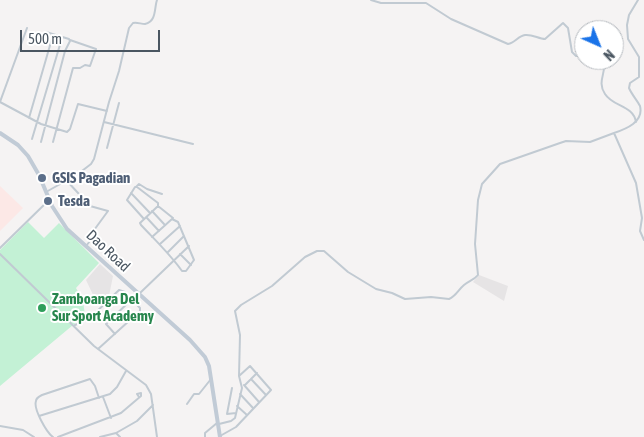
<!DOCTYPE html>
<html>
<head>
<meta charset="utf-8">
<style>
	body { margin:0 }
	#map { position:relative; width:644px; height:437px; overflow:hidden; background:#f5f3f3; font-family:"Asap Condensed",sans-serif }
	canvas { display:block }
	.north { position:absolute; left:574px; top:20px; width:50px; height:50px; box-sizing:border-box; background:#fff; border:1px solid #b7bbc0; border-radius:50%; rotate:136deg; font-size:14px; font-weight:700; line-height:20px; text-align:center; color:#4a5661 }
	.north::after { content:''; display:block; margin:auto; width:18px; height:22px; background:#1a73e8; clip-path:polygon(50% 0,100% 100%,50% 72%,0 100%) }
	.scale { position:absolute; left:20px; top:30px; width:140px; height:22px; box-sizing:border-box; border:2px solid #4a5661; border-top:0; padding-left:6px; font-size:15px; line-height:18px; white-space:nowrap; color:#4a5661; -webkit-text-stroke:4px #fff; paint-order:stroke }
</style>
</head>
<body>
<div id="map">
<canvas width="644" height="437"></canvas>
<div class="north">N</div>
<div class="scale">500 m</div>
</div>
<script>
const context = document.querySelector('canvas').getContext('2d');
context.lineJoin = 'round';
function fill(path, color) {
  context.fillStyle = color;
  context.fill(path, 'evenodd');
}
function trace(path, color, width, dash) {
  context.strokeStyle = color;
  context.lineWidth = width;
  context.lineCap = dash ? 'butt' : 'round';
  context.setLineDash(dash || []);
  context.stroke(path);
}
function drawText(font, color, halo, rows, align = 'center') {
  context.font = font + ' "Asap Condensed",sans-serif';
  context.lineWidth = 4;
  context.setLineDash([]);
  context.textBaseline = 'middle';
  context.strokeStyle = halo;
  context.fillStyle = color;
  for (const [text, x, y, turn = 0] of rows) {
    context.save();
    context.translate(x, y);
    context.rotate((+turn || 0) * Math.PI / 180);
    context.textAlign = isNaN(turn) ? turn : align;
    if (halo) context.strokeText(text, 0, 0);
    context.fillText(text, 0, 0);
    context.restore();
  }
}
fill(new Path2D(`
	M100,264L113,276L108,301L95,299L86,280Z
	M479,275L508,286L504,301L473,282Z`), '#e6e4e5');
fill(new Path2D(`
	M0,186L23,208L0,231Z`), '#fce8e6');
fill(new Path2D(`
	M28,222L44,238L59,223L99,263L76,288L83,301L85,315L0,386V250Z`), '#c3f1d5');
trace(new Path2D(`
	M371,0L381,3H426L451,19L508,44C515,43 518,36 525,35C532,34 539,39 545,39L563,23L568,28L572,52L576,56H584
	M638,0L629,15L627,25L628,39L639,57V77L630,83L629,88C632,95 637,100 640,106C644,122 626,129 614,133L636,183L642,218L640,231L644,240
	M603,60C608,71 596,81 605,94C613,107 633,105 636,122
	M0,102L41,124L67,132L70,129L78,104L107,111
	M0,102C9,77 18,52 27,28
	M29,118L53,35
	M104,122L193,144
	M32,139L62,38
	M41,142L65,51L70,41L69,39L46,32
	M53,142L73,68H80L85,65L90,66L96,49L70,40
	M107,148L119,103
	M67,181L90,206L108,211L89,237L90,241L86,246
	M136,187L139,184L147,189L162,194
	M46,192L78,174L91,164L94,159L109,102L119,71L129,28L133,23C137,22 141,24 145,24C157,21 154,8 157,0
	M131,193L150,213
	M152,211L164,224
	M147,218L159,231
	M144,219L127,200L135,187H137L158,203V206
	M152,237L172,219L178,222L194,260L186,271H182C170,254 155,240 141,225L140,223L158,206L173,218
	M160,244L180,226
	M0,248L49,200
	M168,252L184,236
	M0,254L94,346L146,385L151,394L157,437
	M180,254L191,265
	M140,293L189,246
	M75,325L89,319L119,290L125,292L140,308V311L98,349
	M115,334L106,324L131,300
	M251,379L266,395
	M244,385L259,402
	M245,385L257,373
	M232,388L227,414L236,413
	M240,394L253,408
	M103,397L111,418
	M187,404L194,394H199L211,379
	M237,406L247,415
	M39,416L110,394L117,387L126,371
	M219,424L231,421L235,418L242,388L239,376L240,335L235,311L241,305L272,286L305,257L317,251H324L348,272L376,289L392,293L405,299L431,297L449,299C456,296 458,290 464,285C469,281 474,280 478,275L475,244L478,200L482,184L500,164L560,143L566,141L590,142L614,133
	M0,426L23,430L34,437
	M116,433L137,421L153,405
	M220,436L236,427L271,390L250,366L239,376
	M53,437C47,433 33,409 36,401C36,398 40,396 42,395L90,379L95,386L99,398
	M58,437L121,413L141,396V393L137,394L139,397
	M100,437L116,433L120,437
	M205,437V433L217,423`), '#c1cad2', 2);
trace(new Path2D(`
	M0,133L18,145L28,156L39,175L52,206L67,229L190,340L205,357L209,366L220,437`), '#c1cbd6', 4);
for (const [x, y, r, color] of [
	[42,178,5,"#5c6f8a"],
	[48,201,5,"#5c6f8a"],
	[42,308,5,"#2e9e5b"]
]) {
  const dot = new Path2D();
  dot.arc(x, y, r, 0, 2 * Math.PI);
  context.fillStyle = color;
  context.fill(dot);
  trace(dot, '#fff', 2);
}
drawText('bold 15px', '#4e5e75', '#fff', [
	["GSIS Pagadian",52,178],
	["Tesda",58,201]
], 'left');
drawText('15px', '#4a5661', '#fff', [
	["Dao Road",108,251,43]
]);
drawText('bold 15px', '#27864d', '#fff', [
	["Zamboanga Del",52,299],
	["Sur Sport Academy",52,316]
], 'left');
</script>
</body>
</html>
